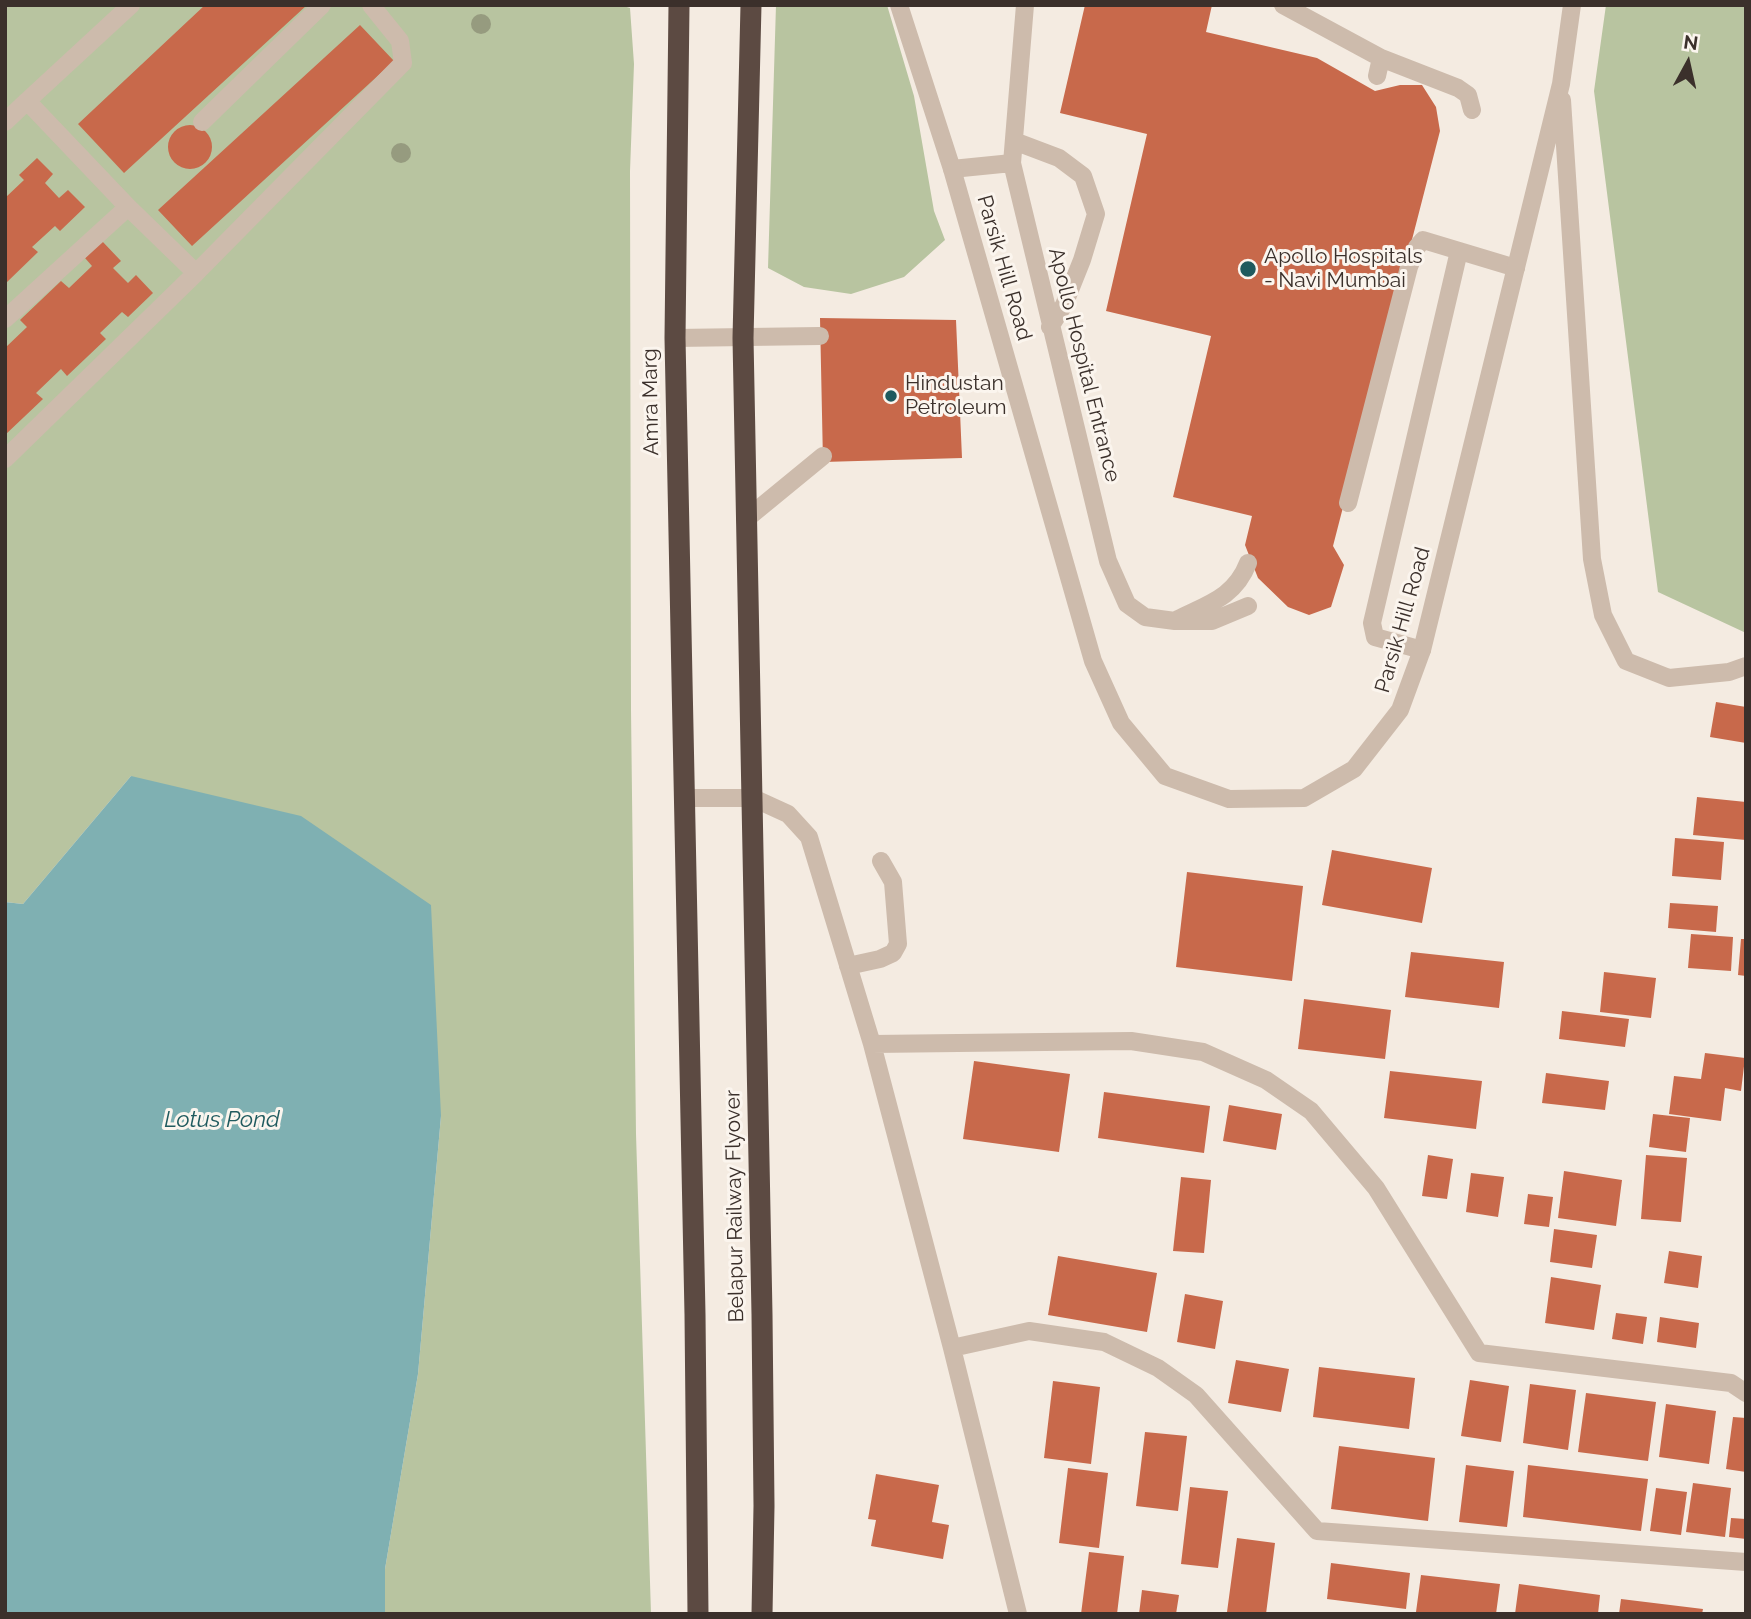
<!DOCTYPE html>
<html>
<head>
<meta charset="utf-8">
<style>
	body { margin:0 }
	#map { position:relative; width:1751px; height:1619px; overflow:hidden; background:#f4ebe1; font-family:Raleway,sans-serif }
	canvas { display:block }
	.frame { position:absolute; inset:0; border:7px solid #3b302b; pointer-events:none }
	.north { position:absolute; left:1653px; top:28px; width:70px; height:70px; -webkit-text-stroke:5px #fbf5ee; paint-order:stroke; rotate:8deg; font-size:19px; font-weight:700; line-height:28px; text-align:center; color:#3b302b }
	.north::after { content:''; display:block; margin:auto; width:24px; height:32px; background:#3b302b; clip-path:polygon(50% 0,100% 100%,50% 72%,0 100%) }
</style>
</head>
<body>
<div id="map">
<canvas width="1751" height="1619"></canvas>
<div class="frame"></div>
<div class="north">N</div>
</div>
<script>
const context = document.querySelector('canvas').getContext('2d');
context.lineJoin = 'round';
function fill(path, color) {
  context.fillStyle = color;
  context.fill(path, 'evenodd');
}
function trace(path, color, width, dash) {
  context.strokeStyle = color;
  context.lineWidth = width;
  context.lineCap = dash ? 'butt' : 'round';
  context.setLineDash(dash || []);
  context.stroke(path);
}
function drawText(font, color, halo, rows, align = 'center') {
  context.font = font + ' Raleway,sans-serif';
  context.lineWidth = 6;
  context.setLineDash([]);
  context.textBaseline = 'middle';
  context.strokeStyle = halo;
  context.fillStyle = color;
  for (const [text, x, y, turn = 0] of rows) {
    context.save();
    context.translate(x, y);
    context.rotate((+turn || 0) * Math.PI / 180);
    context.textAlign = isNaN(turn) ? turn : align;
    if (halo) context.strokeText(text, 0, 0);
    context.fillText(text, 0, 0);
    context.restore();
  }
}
fill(new Path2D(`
	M5,5H620L630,8L634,64L630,171L631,710L636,1134L651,1614H385V1569L418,1374L441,1116L131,776L23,904L5,902Z
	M776,5H887L914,96L934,211L945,240L904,277L851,294L804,287L768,268Z
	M1606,5H1746V633L1658,592L1594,91Z`), '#b8c4a0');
fill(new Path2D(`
	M131,776L301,816L431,905L441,1116L418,1374L385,1569V1614H5V902L23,904Z`), '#7fb0b2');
fill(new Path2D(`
	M205,5H307L124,173L78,124Z
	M1085,5H1212L1206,32L1317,58L1375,91L1400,85H1422L1436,107L1440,131L1333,546L1344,565L1331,607L1309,615L1288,607L1258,578L1245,545L1252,516L1173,497L1211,336L1106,311L1147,134L1060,113Z
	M360,25L394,61L192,246L158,210Z
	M168 147a22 22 0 1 1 44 0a22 22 0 1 1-44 0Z
	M37,158L53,174L45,183L59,198L68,190L85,207L60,231L55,226L32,247L38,252L5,284V198L24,180L19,175Z
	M102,241L121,261L113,268L128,283L136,275L153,293L128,317L122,312L100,333L106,339L67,376L61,369L36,393L43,399L5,435V348L27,327L20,320L61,281L69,288L92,266L85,258Z
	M820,318L956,320L962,458L823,462Z
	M1716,702L1746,707V743L1710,737Z
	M1697,797L1746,802V840L1693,835Z
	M1675,838L1724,842L1721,880L1672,876Z
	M1332,850L1432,868L1422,923L1322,905Z
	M1187,872L1303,886L1292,981L1176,967Z
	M1670,903L1718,906L1716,932L1668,928Z
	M1691,934L1733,937L1731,971L1688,968Z
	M1741,939H1746V976L1738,975Z
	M1411,952L1504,962L1499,1008L1405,997Z
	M1604,972L1656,978L1651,1018L1600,1012Z
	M1304,999L1391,1010L1385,1059L1298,1049Z
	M1562,1011L1629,1019L1625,1047L1559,1039Z
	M1705,1053L1745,1058L1741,1091L1725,1088L1721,1121L1669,1114L1674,1076L1701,1079Z
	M974,1061L1070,1074L1059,1152L963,1139Z
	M1390,1071L1482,1081L1476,1129L1384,1118Z
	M1546,1073L1609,1081L1605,1110L1542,1103Z
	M1104,1092L1210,1106L1204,1153L1098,1138Z
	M1229,1105L1282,1114L1276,1150L1223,1141Z
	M1653,1114L1690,1118L1686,1152L1649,1147Z
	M1428,1155L1453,1159L1447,1199L1422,1196Z
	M1646,1155L1687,1158L1681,1222L1641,1219Z
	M1564,1171L1622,1180L1616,1226L1558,1218Z
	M1471,1173L1504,1177L1498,1217L1466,1212Z
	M1181,1177L1211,1180L1204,1253L1173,1251Z
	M1528,1194L1553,1197L1549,1227L1524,1224Z
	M1554,1229L1597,1235L1592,1268L1550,1262Z
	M1669,1251L1702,1256L1698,1288L1664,1283Z
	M1058,1256L1157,1273L1147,1332L1048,1315Z
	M1551,1277L1601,1285L1594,1330L1545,1323Z
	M1185,1294L1223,1301L1215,1349L1177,1342Z
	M1616,1313L1647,1317L1643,1344L1612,1339Z
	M1660,1317L1699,1323L1696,1348L1657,1342Z
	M1236,1360L1289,1369L1281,1412L1228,1403Z
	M1319,1367L1415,1378L1409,1429L1313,1417Z
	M1470,1380L1509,1386L1501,1442L1461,1436Z
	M1053,1381L1100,1387L1091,1464L1044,1458Z
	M1530,1384L1576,1390L1568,1450L1523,1443Z
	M1586,1393L1656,1402L1648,1461L1578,1452Z
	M1666,1404L1716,1411L1709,1464L1659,1457Z
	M1733,1417L1746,1418V1472L1726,1469Z
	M1145,1432L1187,1436L1178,1511L1136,1506Z
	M1339,1446L1435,1458L1428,1521L1331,1509Z
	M1466,1465L1514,1471L1507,1527L1459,1522Z
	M1528,1465L1648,1479L1641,1531L1523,1517Z
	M1068,1468L1108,1473L1099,1548L1059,1543Z
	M876,1474L939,1485L932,1522L949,1525L943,1559L871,1546L876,1520L868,1519Z
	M1693,1483L1731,1488L1725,1537L1686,1532Z
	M1190,1487L1228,1491L1218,1568L1181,1564Z
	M1656,1488L1687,1492L1681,1535L1650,1531Z
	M1731,1518L1746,1519V1539L1729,1537Z
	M1237,1538L1275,1543L1266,1614L1227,1612Z
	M1089,1552L1124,1556L1117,1614H1081Z
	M1331,1563L1410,1573L1406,1609L1327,1599Z
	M1421,1575L1500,1584L1496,1614L1416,1612Z
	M1519,1584L1600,1595L1598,1614H1515Z
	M1142,1590L1179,1595L1176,1614H1139Z
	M1621,1599L1703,1609L1702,1614H1619Z`), '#c8694b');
trace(new Path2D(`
	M1025,5L1012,163L1108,561L1127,604L1145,617L1175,621H1212L1248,606
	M1283,5L1381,58L1377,76
	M1381,58L1458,88L1468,95L1472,110
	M1014,141L1059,158L1083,176L1096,214L1082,260L1064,305L1050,327
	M952,169L1012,163
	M675,338L820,336
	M1348,503L1409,267L1417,247L1423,240L1516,268
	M745,520L823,456
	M1178,619C1208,604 1235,597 1248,563
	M1422,650L1375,637L1372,623L1459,251`), '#cdbbac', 18);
trace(new Path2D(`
	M899,5L952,169L1093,661L1121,723L1165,776L1229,799L1304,798L1354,769L1400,710L1422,650L1561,84L1572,5
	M1562,100L1592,559L1603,615L1626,661L1669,678L1729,672L1746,666
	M5,122L27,101
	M202,122L322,5
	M196,273L403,63L400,41L371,5
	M5,319L128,207L27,101L131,5
	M5,459L196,273L128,207
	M684,798H753L788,814L809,837L872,1044L952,1348L1018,1614
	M848,966L880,959L893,953L898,944L893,882L881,861
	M872,1044L1131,1041L1203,1052L1266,1080L1311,1111L1376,1188L1479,1353L1731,1383L1746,1393
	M952,1348L1029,1331L1104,1342L1158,1368L1196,1395L1317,1531L1746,1562`), '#cdbbac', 18);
trace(new Path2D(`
	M679,5L675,338L695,1314L698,1614
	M751,5L743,338L762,1314L764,1506L762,1614`), '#5c4a42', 21);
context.fillStyle = '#969b7f';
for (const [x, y] of [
	[481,24],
	[401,153]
]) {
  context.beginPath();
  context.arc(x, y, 10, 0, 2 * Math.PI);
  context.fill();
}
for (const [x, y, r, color] of [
	[1248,269,9,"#1f5a5e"],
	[891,396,7,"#1f5a5e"]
]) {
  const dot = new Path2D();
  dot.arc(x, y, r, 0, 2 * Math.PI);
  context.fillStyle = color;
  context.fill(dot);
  trace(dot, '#fbf5ee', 2.5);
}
drawText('21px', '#3b302b', '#fbf5ee', [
	["Apollo Hospitals",1264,257],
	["- Navi Mumbai",1264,281],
	["Hindustan",905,384],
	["Petroleum",905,408]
], 'left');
drawText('21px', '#3b302b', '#fbf5ee', [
	["Parsik Hill Road",1004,268,74],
	["Apollo Hospital Entrance",1084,365,76],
	["Amra Marg",651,402,-91],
	["Parsik Hill Road",1403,620,-74],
	["Belapur Railway Flyover",735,1206,-91]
]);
drawText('italic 23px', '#1f5a5e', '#fbf5ee', [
	["Lotus Pond",222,1120]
]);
</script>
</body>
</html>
